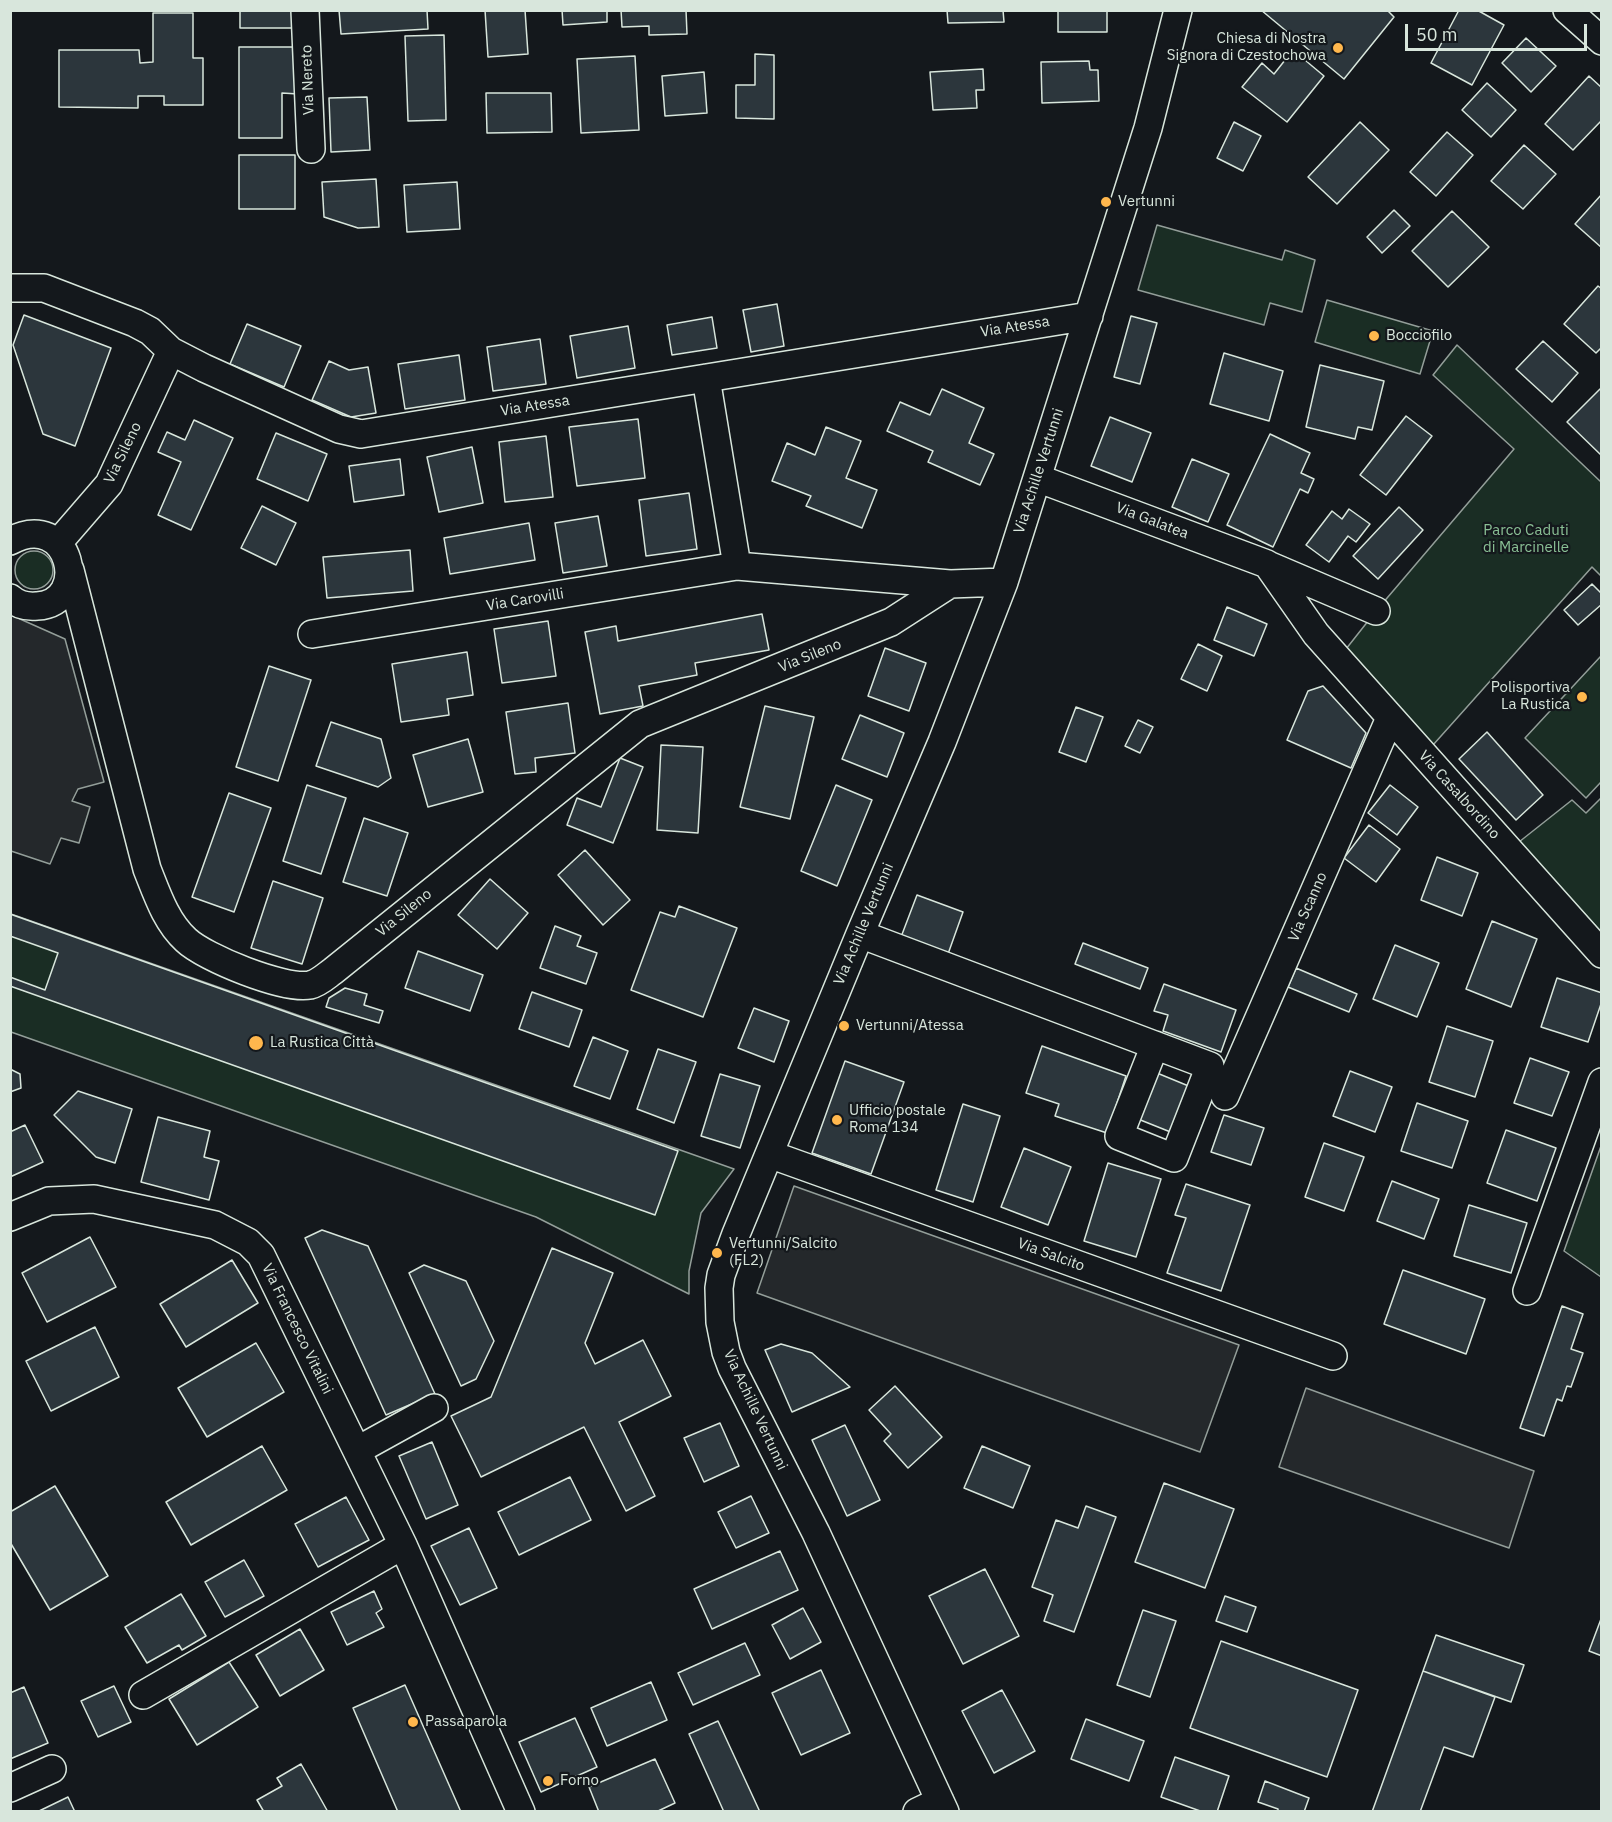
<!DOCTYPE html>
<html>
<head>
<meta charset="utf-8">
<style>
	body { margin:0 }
	#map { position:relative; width:1612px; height:1822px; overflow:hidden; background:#14181c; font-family:"IBM Plex Sans",sans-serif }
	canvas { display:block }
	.frame { position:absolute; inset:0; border:12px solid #d8e6dc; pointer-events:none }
	.scale { position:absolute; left:1405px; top:24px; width:182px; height:27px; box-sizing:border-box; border:3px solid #d8e6dc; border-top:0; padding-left:8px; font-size:18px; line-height:21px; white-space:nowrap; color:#d8e6dc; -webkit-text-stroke:4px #14181c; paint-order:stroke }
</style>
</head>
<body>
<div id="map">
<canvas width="1612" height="1822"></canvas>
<div class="frame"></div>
<div class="scale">50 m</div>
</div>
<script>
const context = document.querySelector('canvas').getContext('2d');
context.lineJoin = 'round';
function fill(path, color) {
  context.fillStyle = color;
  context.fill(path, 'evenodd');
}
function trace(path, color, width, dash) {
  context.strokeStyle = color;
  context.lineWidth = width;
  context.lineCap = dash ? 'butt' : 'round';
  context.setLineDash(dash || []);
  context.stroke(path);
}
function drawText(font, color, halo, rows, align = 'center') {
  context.font = font + ' "IBM Plex Sans",sans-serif';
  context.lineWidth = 4.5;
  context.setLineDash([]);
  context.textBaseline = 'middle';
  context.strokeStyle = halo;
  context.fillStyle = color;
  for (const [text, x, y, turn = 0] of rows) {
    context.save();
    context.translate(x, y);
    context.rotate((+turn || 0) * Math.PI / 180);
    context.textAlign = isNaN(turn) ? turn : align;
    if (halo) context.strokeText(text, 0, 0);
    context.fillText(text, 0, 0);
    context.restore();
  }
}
const green = new Path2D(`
	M1157,225L1282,260L1285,250L1315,260L1302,312L1270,303L1264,325L1138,290Z
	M1327,300L1433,331L1420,374L1315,342Z
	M1457,345L1601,482V576L1592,567L1433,745L1346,649L1376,611L1514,449L1433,375Z
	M15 570a19 19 0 1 1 38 0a19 19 0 1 1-38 0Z
	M1601,656V782L1586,798L1525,738Z
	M1601,798V932L1519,842L1572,800L1586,813Z
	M11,914L734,1169L701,1213L689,1271V1294L536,1217L11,1032Z
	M1601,1146V1277L1564,1251Z`);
fill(green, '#1a2d24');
trace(green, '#939e99', 1.5);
const parking = new Path2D(`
	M11,615L65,639L104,782L78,789L72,801L90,807L79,843L61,838L50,864L11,851Z
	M794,1186L1239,1345L1200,1452L757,1293Z
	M1306,1388L1534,1471L1509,1548L1279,1467Z`);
fill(parking, '#24282b');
trace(parking, '#939e99', 1.5);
const building = new Path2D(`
	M240,10H293V28H240Z
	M339,10H427L428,29L341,34Z
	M485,10H525L528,54L488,57Z
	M562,10H607V22L563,25Z
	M621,10H686L687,34L649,35V26L622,27Z
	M947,10H1003L1004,22L948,23Z
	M1058,10H1107V32H1058Z
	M1261,10H1387L1394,17L1344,79Z
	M1459,10H1477L1504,25L1472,85L1431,63Z
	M153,13H193V58H203V105H164V96H138V108L59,107V50H139L140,63L153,62Z
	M444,35L446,120L408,121L405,36Z
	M1526,38L1556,66L1531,92L1502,63Z
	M239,47H298V94L282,93V138H239Z
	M1293,50L1324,76L1287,122L1242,87L1262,63L1274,74Z
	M755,54L774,55V119L736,118V85H755Z
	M635,56L639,130L581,133L577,59Z
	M1089,61L1090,70H1098L1099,101L1042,103L1041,62Z
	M983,69L984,90H976L977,108L933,110L930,72Z
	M704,72L707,113L665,116L662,76Z
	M1589,76L1602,88V120L1573,150L1545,124Z
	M1487,83L1516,110L1491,137L1462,110Z
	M486,93H551L552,132L487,133Z
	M367,97L370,150L331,152L329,98Z
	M1234,122L1261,136L1243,171L1217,158Z
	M1360,122L1389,150L1337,204L1308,177Z
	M1447,132L1473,155L1436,196L1410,172Z
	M1524,145L1556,174L1523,209L1491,181Z
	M239,155H295V209H239Z
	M376,179L379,227L358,228L324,217L322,182Z
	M457,182L460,229L407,232L404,185Z
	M1602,194V248L1575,224Z
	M1394,210L1410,226L1382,253L1367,237Z
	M1452,211L1489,247L1448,287L1412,251Z
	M1598,286L1602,289V347L1596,353L1564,324Z
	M777,304L784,346L751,352L743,310Z
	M24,315L111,348L75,446L43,434L13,345Z
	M1131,316L1157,323L1140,384L1114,377Z
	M712,317L717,348L672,355L667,325Z
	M247,324L301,346L284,387L230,364Z
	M628,326L635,368L577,378L570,336Z
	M540,339L546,384L493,391L487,347Z
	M1543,341L1578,373L1552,402L1516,369Z
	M1224,353L1283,371L1269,421L1210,404Z
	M459,355L465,400L405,409L398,364Z
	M329,361L349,370L368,367L376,413L351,417L312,400Z
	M1320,365L1384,381L1372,430L1358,427L1355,439L1306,427Z
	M942,389L984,408L969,443L994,454L980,485L928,462L933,451L887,431L900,402L930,415Z
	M1600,389L1602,391V456L1567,422Z
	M1406,416L1432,436L1386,495L1360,475Z
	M1110,417L1151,433L1132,482L1091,466Z
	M638,419L645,478L577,486L569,427Z
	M194,420L233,438L191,530L158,515L181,462L158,452L167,432L185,440Z
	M826,427L861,441L846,478L877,490L862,528L806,506L811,496L772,481L787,443L815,455Z
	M276,433L327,454L308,501L257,479Z
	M1270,434L1310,453L1301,473L1314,479L1308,493L1300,489L1273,547L1227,525Z
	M546,436L553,497L505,502L499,442Z
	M472,447L483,503L439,512L427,457Z
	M400,459L404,495L354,502L349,466Z
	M1192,459L1229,474L1208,522L1172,507Z
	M689,493L697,549L646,556L639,500Z
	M262,506L296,523L276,565L241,548Z
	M1399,507L1423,530L1378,579L1353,556Z
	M1349,509L1370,524L1356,542L1348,536L1329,562L1306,545L1332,511L1342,519Z
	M598,516L607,566L563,573L555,523Z
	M529,523L535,560L450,574L444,538Z
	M410,550L413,591L327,598L323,557Z
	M1592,584L1602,594V604L1578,625L1564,610Z
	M1227,607L1267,624L1254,656L1214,640Z
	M762,614L769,650L695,663L697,675L639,686L643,706L600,714L585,632L616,626L618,641Z
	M548,621L556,676L502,683L494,629Z
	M1198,644L1222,656L1207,691L1181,679Z
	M885,648L926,663L909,711L868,696Z
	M467,652L473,695L447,699L449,715L401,722L392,664Z
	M269,666L311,680L278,781L236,767Z
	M1323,686L1366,733L1351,768L1287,740L1308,691Z
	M568,703L575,753L535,758L536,772L515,774L506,712Z
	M765,706L814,717L790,819L740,807Z
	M1076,707L1103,717L1086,762L1059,752Z
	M860,715L904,733L887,777L842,759Z
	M1138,720L1153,727L1140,753L1125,746Z
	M331,722L381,739L391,778L378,787L316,766Z
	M1487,732L1543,795L1516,820L1459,759Z
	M468,739L483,792L428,807L413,755Z
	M661,745L703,747L698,833L657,830Z
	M620,758L643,767L613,843L567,825L577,798L601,807Z
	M307,785L346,798L321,874L283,861Z
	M836,785L872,800L837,886L801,871Z
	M1390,785L1418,807L1397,835L1368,813Z
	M229,793L271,808L234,912L192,897Z
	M364,818L408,833L387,896L343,882Z
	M1369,825L1400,849L1376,882L1344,858Z
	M585,850L630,900L603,925L558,875Z
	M1437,857L1478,873L1462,916L1421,900Z
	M490,879L528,913L497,949L458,915Z
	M273,881L323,898L302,964L251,948Z
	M917,895L963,912L948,954L901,937Z
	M679,906L737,928L703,1017L631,990L660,912L675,917Z
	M10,914L678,1151L655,1215L10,986Z
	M1492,921L1537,939L1511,1007L1466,989Z
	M555,926L581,936L577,946L597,953L586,984L540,968Z
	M10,936L58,953L45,990L10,977Z
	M1083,943L1148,968L1140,989L1075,964Z
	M1395,945L1439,963L1417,1017L1373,999Z
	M418,951L483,975L470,1011L405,988Z
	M1296,968L1357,994L1349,1012L1288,987Z
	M1557,978L1602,993V1001L1588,1042L1541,1027Z
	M1164,984L1236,1010L1221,1052L1163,1031L1168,1015L1154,1011Z
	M345,988L367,994L364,1005L383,1011L379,1023L326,1007L329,998Z
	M532,992L582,1010L569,1047L519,1029Z
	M754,1008L789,1021L774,1062L738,1048Z
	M1447,1026L1493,1041L1475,1097L1429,1082Z
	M593,1037L628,1051L610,1099L574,1086Z
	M1042,1046L1126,1076L1107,1133L1055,1116L1059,1104L1026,1093Z
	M658,1049L696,1062L674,1123L637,1109Z
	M1530,1058L1569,1072L1552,1116L1514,1103Z
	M845,1061L904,1082L871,1174L812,1153Z
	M10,1069L20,1074L21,1088L10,1092Z
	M1350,1071L1392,1087L1375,1132L1333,1116Z
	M1157,1073L1191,1087L1173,1133L1138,1119Z
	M720,1074L760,1086L740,1148L701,1136Z
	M78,1091L132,1109L115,1163L96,1157L54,1115Z
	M1417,1103L1468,1121L1452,1168L1401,1151Z
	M963,1104L1000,1116L973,1202L936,1190Z
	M1224,1115L1264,1128L1251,1165L1211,1152Z
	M158,1117L210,1131L204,1157L219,1161L209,1200L141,1182Z
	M25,1125L43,1162L10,1177V1132Z
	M1506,1130L1556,1148L1537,1201L1487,1183Z
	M1324,1143L1364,1157L1344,1211L1305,1197Z
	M1024,1148L1071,1167L1048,1225L1001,1207Z
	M1108,1163L1161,1179L1136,1257L1084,1241Z
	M1392,1181L1439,1199L1424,1239L1377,1221Z
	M1186,1184L1250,1205L1221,1291L1167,1273L1186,1218L1175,1215Z
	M1469,1205L1527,1223L1511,1273L1454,1256Z
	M322,1230L368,1246L435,1394L386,1415L305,1238Z
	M90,1237L116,1287L47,1322L22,1273Z
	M552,1248L613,1273L585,1343L595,1364L643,1340L671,1396L619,1422L655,1496L626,1511L584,1427L481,1477L451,1416L491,1397Z
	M232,1260L258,1303L186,1347L160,1304Z
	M424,1265L466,1281L494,1341L476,1379L461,1386L409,1273Z
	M1403,1270L1485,1299L1466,1354L1384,1324Z
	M1562,1306L1583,1314L1571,1349L1583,1353L1571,1387L1567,1386L1562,1401L1557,1399L1544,1436L1520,1428Z
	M95,1327L119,1377L51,1411L26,1361Z
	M256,1343L284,1392L207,1437L178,1388Z
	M781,1344L812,1353L850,1387L792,1412L765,1350Z
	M895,1386L942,1437L908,1468L884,1441L891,1434L869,1410Z
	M720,1423L739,1466L704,1482L684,1438Z
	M845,1425L880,1500L847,1516L812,1440Z
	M432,1442L458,1505L426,1519L399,1456Z
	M262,1446L287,1490L191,1545L166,1502Z
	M982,1446L1030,1466L1013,1508L964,1488Z
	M570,1477L591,1520L519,1555L498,1512Z
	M1164,1483L1234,1509L1205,1588L1135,1562Z
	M55,1486L108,1576L50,1610L10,1542V1512Z
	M751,1496L769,1533L736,1548L718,1512Z
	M346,1497L369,1540L318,1567L295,1524Z
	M1086,1506L1116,1517L1074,1632L1044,1621L1053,1595L1032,1587L1056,1520L1078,1528Z
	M469,1528L497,1588L460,1605L431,1546Z
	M780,1551L798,1590L712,1629L694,1589Z
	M244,1560L264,1596L225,1617L205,1582Z
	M985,1569L1019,1636L963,1664L929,1596Z
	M374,1591L382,1609L376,1613L384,1627L347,1645L331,1612Z
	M181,1594L206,1636L182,1650L179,1645L147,1663L125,1627Z
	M1225,1596L1256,1607L1247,1632L1216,1621Z
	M803,1608L821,1642L790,1659L772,1625Z
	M1143,1610L1176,1621L1150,1697L1117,1685Z
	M1601,1619H1602V1656L1589,1651Z
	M300,1629L324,1670L280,1696L256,1655Z
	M1436,1635L1524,1665L1511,1702L1423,1671Z
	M1221,1641L1358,1690L1327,1777L1190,1728Z
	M745,1643L760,1675L693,1705L678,1673Z
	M229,1662L258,1707L197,1745L169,1699Z
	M821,1670L850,1733L801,1755L772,1693Z
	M1423,1671L1495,1697L1473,1757L1444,1747L1420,1812H1372Z
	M651,1682L667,1720L607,1746L591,1708Z
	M405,1685L461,1812H398L353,1708Z
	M114,1686L131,1722L98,1737L81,1701Z
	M24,1687L48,1743L10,1759V1693Z
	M1002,1690L1035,1751L994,1773L962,1711Z
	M575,1718L597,1767L541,1792L519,1742Z
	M1086,1719L1144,1741L1129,1781L1071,1759Z
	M718,1721L760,1812H724L689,1734Z
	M1175,1757L1229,1776L1217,1812H1203L1161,1797Z
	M655,1759L675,1803L656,1812H599L589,1787Z
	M301,1764L328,1812H264L257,1800L282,1786L277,1778Z
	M1265,1781L1309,1798L1304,1812H1278V1809L1258,1802Z
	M68,1797L75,1812H37Z`);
fill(building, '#2c363c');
trace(building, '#d8e6dc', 1.5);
const minor = new Path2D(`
	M305,10L311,149
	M1567,10L1602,41
	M10,288H44L135,323L150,331L171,351L204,368L339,429L361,434L1089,316
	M706,378L737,566
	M1037,478L1267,564L1316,634L1602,954
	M10,541C71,508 92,603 37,606C27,607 18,605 10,598
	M58,543L109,484L171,351
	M1268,565L1376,611
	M70,570L147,869C157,894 166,922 186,940C205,958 284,990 310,985C319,983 326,976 333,971L640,724L891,622L950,584
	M312,634L737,566L950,584L1004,582
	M860,934L1210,1066L1174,1158L1119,1136L1155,1045
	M1225,1096L1390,718
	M769,1154L1333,1356
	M10,1217L49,1201L94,1199L215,1225L248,1242L261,1255L403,1545L521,1812
	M1527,1291L1602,1082
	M358,1450L434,1408
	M143,1695L403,1545
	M10,1788L52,1769
	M917,1812L940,1801
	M945,1812L816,1533L732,1368L726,1352L720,1322L719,1288L721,1275L736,1234L860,934L942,742L1004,582L1148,128L1178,10`);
trace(minor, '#d8e6dc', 30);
trace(minor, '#14181c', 27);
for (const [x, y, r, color] of [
	[1338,48,6,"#ffb74d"],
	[1106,202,6,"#ffb74d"],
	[1374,336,6,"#ffb74d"],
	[1582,697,6,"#ffb74d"],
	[844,1026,6,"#ffb74d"],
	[256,1043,8,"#ffb74d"],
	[837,1120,6,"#ffb74d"],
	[717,1253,6,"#ffb74d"],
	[413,1722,6,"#ffb74d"],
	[548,1781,6,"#ffb74d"]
]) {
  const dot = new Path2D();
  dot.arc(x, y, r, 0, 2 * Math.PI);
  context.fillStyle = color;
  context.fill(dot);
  trace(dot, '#14181c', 2);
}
drawText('15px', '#d8e6dc', '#14181c', [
	["Chiesa di Nostra",1326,39,"right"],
	["Signora di Czestochowa",1326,56,"right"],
	["Vertunni",1118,202],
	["Bocciofilo",1386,336],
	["Polisportiva",1570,688,"right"],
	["La Rustica",1570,705,"right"],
	["Vertunni/Atessa",856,1026],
	["La Rustica Città",270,1043],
	["Ufficio postale",849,1111],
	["Roma 134",849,1128],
	["Vertunni/Salcito",729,1244],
	["(FL2)",729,1261],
	["Passaparola",425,1722],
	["Forno",560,1781]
], 'left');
drawText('15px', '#d8e6dc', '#14181c', [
	["Via Nereto",308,80,-92],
	["Via Atessa",1015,327,-9],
	["Via Atessa",535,406,-9],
	["Via Sileno",123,453,-64],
	["Via Achille Vertunni",1039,471,-72],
	["Via Galatea",1152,521,21],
	["Via Carovilli",525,600,-9],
	["Via Sileno",810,656,-22],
	["Via Casalbordino",1459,795,48],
	["Via Scanno",1308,907,-66],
	["Via Sileno",404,913,-39],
	["Via Achille Vertunni",864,924,-67],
	["Via Salcito",1051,1255,20],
	["Via Francesco Vitalini",297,1329,64],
	["Via Achille Vertunni",755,1410,65]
]);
drawText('15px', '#8ac095', '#14181c', [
	["Parco Caduti",1526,531],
	["di Marcinelle",1526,548]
]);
</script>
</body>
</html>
